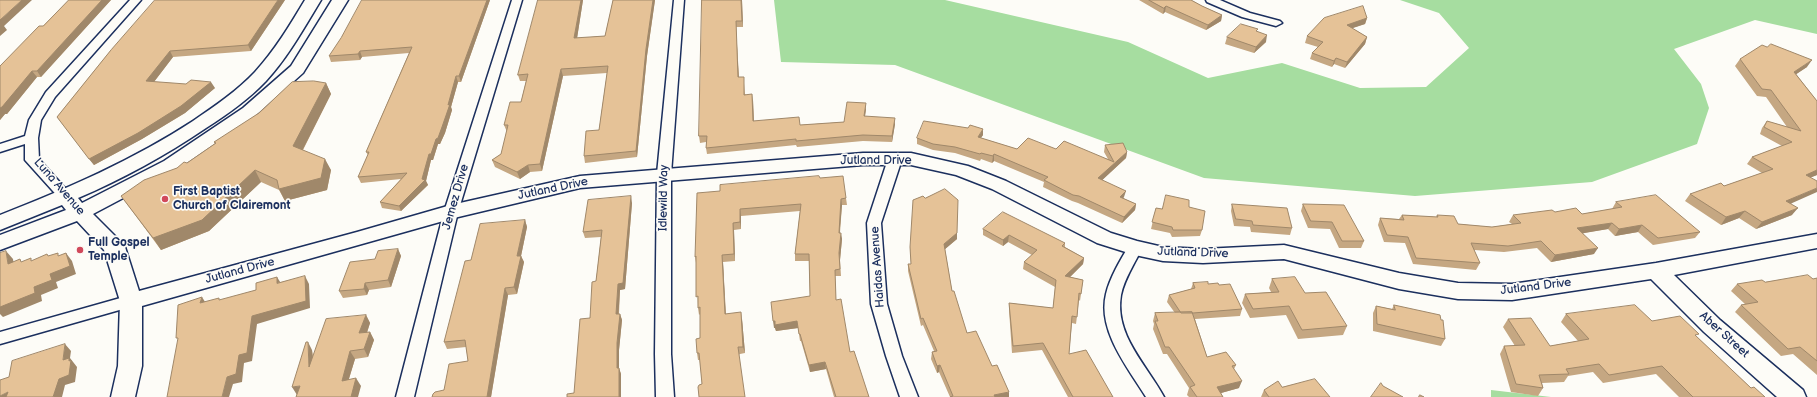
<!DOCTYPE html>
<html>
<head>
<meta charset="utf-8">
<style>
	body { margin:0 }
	canvas { display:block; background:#fdfcf7 }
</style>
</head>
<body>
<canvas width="1817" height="397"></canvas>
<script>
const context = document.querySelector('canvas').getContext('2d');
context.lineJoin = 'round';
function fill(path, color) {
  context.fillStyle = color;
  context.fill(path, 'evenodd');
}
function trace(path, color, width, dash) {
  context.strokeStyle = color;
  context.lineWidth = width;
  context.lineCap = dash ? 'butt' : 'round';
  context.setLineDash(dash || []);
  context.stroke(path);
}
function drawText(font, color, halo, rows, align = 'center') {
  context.font = font + ' "Balsamiq Sans",sans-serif';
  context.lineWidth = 3.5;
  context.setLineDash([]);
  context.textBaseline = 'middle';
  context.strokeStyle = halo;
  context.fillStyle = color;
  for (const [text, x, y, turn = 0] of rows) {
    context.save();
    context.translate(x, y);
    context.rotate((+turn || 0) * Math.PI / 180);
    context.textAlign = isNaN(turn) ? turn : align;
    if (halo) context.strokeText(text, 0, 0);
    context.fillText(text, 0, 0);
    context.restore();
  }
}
fill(new Path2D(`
	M774,0H945L1128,42L1208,78L1282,63L1360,88L1426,87L1469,48L1439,13L1400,0H1817V34L1755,20L1674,49L1701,84L1709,108L1697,144L1592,182L1415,196L1204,178L895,65L781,62Z
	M1491,390L1551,397H1491Z`), '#a6dda0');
const street = new Path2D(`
	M130,0H141L55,97L41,120L38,138L39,159L73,197L71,200L66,202L61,200L25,160V144L0,152V144L25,136L29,120L46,92Z
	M512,0H522L458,212L414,397H396L444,212Z
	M674,0H684L671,174V354L674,397H656L655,354L657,174Z
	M1206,0H1220L1250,13L1280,21L1282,23L1276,26L1242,17L1207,2Z
	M895,155L900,156L902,159L881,223L887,304L902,356L918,397H900L886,356L871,304L867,223L888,159L890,156Z
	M1135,243L1140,244L1142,248C1135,263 1124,279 1121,295C1114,335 1147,365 1164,397H1146C1128,368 1097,330 1106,294C1110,277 1121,259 1130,244Z
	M131,295L137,297L139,301L137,305L0,344V332Z`);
const secondary = new Path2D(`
	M305,0H321C304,28 288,57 266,81C249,99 228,114 206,128C166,155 123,179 78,198L82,203L164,161L243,108L291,66L332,0H348L303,73L255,116L178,169L93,214L121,242L125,247L139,291L357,232L451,205L580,176L863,153H911L968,166L1006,181L1111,233L1137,241L1163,247L1203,249L1284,245L1399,273L1458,283L1512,284L1656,263L1817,234V248L1674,275L1720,320L1803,390L1806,397H1777L1704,332L1651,279L1512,300L1458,299L1399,289L1284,259L1203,263L1163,261L1135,255L1097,243L992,189L956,175L911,165H863L580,188L454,218L142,306V366L135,397H111L118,366L120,301L104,250L77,221L0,250V235L66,210L62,205L0,230V215C67,189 133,160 193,121C215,106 237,91 255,72C275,50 290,25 305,0Z`);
trace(street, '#1b2f5e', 3);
trace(secondary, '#1b2f5e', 3);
fill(street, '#fdfcf7');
fill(secondary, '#fdfcf7');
fill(new Path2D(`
	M69,0H111L41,77H37L7,114H5L0,120V66L43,26Z
	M285,0L251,51L173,57L154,82L215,88L185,113L142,139L94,165L57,117L111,50Z
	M490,0L461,82H458L451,107L452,110L445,133L440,144H438L433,160H431L426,181L428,185L401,211L382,208L380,202L401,179L361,183L358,177L368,155L366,152L409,53L362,57L360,60L331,62L329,56Z
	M538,0H583L577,38L605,36L613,0H655L647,56L637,157L585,163L584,156L599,130L607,73L563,76L542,171L530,172L520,179L495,167L492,160L501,154L507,132L504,125L521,102L526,81H520L518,75Z
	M742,0L743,27H736L739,77L744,83L745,94L753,100L754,121L800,125L844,122L866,109L865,116L895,124L892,142L863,141L797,147L796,145L707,154L706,148V142L700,143L699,136Z
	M1139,0H1191L1202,6L1222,15L1221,21L1206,30L1165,12L1163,14Z
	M1367,18L1365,24L1352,28L1367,37L1365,44L1345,68L1334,64L1332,67L1310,59L1312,53L1318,47L1305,43L1307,36Z
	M1257,32L1266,42L1254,53L1225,44L1227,37Z
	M1767,47L1807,67L1796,74L1817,101V175L1811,177L1791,204L1792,215L1756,229L1739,218L1721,225L1685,201L1690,194L1724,186L1762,173L1747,164L1752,157L1782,146L1760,134L1762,128L1767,121L1787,127L1766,97L1757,96L1735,66L1740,59Z
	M326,83L331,94L303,150L331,170L327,190L285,201L279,190L261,182L209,231L161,250L121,196L187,163L215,144L214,142Z
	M983,135L981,138L1017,149H1056L1108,159L1104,152L1105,145L1127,152L1126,158L1102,180L1124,197L1123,198L1136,204L1135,210L1122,223L1078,203L1072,201L1043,187L1044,182L994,161L992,163L981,159L980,161L955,153L933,150L917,144V138Z
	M820,178L846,198L847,205H842L840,233L842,239L840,260L841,276H835L836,300L850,352L869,397H834L826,369L810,372L801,341H800L798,328L776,331L775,328H774L810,296L809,261H795V254L800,211L741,216V229L734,230L735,261L723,262L726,314L742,319L745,353L740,354L702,384L700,360H698L697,353L700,338V314L699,315L698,308L696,263L695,257L720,191Z
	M1616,202L1700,232L1695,238L1653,245L1638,232L1615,236L1608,229L1583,233L1594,254L1551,262L1537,248L1504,252L1474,250L1480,263L1476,270L1413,264L1405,243L1384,242L1378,225L1380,218L1399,219L1402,215L1436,217L1437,215L1458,224L1492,227L1512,224L1509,222L1513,215L1555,212L1582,214L1612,209Z
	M632,203L625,289L620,290L619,314H620L622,320L619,350V368L621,374V397H567L574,393L590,318L596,281L601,237L585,238L583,232Z
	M1232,204L1292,228L1290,235L1251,232L1250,227L1234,226L1231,211Z
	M1303,204L1364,241L1361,248H1339L1330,229L1308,228L1301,211Z
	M1189,207L1202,230L1200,236L1172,237L1170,233L1151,229L1156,208L1162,209Z
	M525,220L527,227L521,256L524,262L517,294L508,295L491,397H432L444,390L468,361L466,347L447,349L444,342L471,260Z
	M983,229L1065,243V247L1084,258L1083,264L1070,277L1083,280L1080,301L1079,300L1076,324L1072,323L1069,354L1113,397H1068L1042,350L1012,353L1009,310V303L1053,308L1055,287L1023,269L1024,262L1032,255L1008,242L1003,246L983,235Z
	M957,233V239L945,249L952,291L967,333L992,366L1009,397H950L939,372L937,373L931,359L932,352L934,351L923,325L921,326L908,271V264H911L910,247Z
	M398,249L401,256L391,287L369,290L367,295L343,298L339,291L375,259Z
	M1817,278V375L1793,354L1781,356L1735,312L1741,305L1745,304L1731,291L1737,284L1813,279Z
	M1272,279L1305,293L1347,326L1343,335L1298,339L1286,315L1250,318L1242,303L1245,294L1271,292L1269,288Z
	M1193,283L1219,285L1242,309L1240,316L1195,319L1207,357L1236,365L1234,369L1239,388L1221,393L1223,397H1189L1187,395L1189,388L1167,354H1163L1153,329L1154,324L1153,321L1155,313H1175L1167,302L1169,295L1191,289Z
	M1394,305L1441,320L1445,339L1441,346L1373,331V313L1376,306L1392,309Z
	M1566,314L1652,321L1697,337L1751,388L1765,397H1679L1656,374L1603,383L1593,372L1568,376L1564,382L1542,383L1543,388L1538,396L1511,392L1500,354L1504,346H1515L1503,327L1508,319L1550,346L1578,341L1561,322Z
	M366,315L370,323L367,333L370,332L374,340L368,357L355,359L349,379L361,386L296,397L312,350L313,356Z
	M1282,387L1330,397H1261L1264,390Z`), '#c5a782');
fill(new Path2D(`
	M22,0H32L4,26L7,30L0,36V20Z
	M102,0H111L41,77L37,71Z
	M278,0H285L251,51L248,45Z
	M487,0H490L461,82L459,76Z
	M581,0H583L576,45L574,38Z
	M653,0H655L647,56L637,157L636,151L646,49Z
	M741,0H742L743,27L742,21Z
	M1166,6L1165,12L1163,14L1164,8Z
	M1222,15L1221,21L1206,30L1208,25Z
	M1367,18L1365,24L1344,31L1347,25Z
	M736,21V27L739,84L738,77Z
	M1267,35L1266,42L1254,53L1256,47Z
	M1367,37L1365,44L1345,68L1347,62Z
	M170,51L173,57L150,87L146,81Z
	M360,51L362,57L360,60L358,54Z
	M1336,58L1334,64L1332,67L1334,61Z
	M1812,60L1807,67L1789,79L1794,72Z
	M561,69L563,76L542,171L540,164Z
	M32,71L37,77L7,114H5L0,120V108Z
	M456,76L458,82L451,107L452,110L445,133L440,144H438L433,160H431L426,181L428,185L401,211L399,206L422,179L429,154L448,105Z
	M211,82L215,88L185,113L142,139L94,165L89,159Z
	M326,83L331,94L299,157L293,146Z
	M752,94L753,100L754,127L753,121Z
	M866,103V109L864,123V116Z
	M895,118V124L892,142V136Z
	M983,129V135L977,143L978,137Z
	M1127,152L1126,158L1097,185L1098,178Z
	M994,154V161L992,163L993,156Z
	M325,159L331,170L327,190L285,201L279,189Z
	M528,165L530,172L520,179L517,172Z
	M255,170L261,182L209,231L161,250L153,238Z
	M1817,170V175L1800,182L1806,175Z
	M1817,188V192L1781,208L1786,201Z
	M1126,191L1124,197L1119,203L1120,197Z
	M631,196L632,203L625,289L620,290L618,321L616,314L618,284Z
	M841,199L842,205L839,239V233Z
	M1136,204L1135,210L1122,223L1124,217Z
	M1798,208L1792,215L1756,229L1762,222Z
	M740,209L741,216V229L740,222Z
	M1745,211L1739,218L1721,225L1726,217Z
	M525,220L527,227L521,256L524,262L517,294L514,287L517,256Z
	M733,223L734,230L735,261L734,254Z
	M1612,223L1608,229L1573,235L1577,228Z
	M1642,225L1638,232L1615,236L1619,229Z
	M841,233L842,239L840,260L839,253Z
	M957,233V239L944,250V244Z
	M1009,235L1008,242L1003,246V240Z
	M1598,248L1594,254L1551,262L1555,255Z
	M398,249L401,256L391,287L388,280Z
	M6,251L13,259L15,272L8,264Z
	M66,253L72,261L76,274L56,282L58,288L41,295L42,301L3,317L0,314V307L50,274Z
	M722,255L723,262L726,321L725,314Z
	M1084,258L1083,264L1064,283L1065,276Z
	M305,276L309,284L310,308L257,324L252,361L244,363L242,382L233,384L229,397H222L227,377L252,316Z
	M277,277L282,285L277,283Z
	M365,283L369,290L367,295L364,289Z
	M505,288L508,295L491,397H487Z
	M202,297L207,305L200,303Z
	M741,312L742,319L745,353L743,347Z
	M620,314L622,320L619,350V374V368L621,374V397H618L617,368V343Z
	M366,315L370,323L364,341L359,333Z
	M773,321H797L798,328L776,331L775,328H774Z
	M370,332L374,340L368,357L364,349Z
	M308,342L312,350L314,375L309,367Z
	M65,344L71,351L70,358L77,367L75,382L65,385L62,397H53L63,360Z
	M350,351L355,359L346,388L342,381Z
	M825,362L826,369L810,372L809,365Z
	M940,365L939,372L937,373V366Z
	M356,378L361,386L358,397H350Z
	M1242,381L1239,388L1214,395L1217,387Z
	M300,386L297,395L292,387Z
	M8,392L13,397H0V396Z
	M1009,392V397H994V395Z`), '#a0886a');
const building = new Path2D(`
	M0,0H22L0,20Z
	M69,0H102L37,71H32L2,107L0,108V66L39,26H43Z
	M155,0H278L248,45L170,51L146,81L186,84L191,80L211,82L181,106L138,133L89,159L57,117L111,50Z
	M362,0H487L459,76H456L448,105L450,104L442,127L438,138L436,139L431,154H429L422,179L425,180L399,206L380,202L407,173L358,177L369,152H366L412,47L360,51L358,54L329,56L341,38Z
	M538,0H581L574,38L605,36L613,0H653L646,49L636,151L584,156L586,131L599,130L608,66L561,69L540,164L528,165L517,172L492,160L501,154L508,125H504L510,102H521L528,74L518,75Z
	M702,0H741L742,21H736L738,77H744V95L752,94L753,121L799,117L800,125L844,122L847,102L866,103L864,116L895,118L892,136L863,135L796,141V139L706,148L707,136H699Z
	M1149,0H1191L1202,6L1222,15L1208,25L1166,6L1164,8Z
	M1363,6L1367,18L1347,25L1367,37L1347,62L1336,58L1334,61L1312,53L1323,42L1307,36L1324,18Z
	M1241,24L1258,29L1256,31L1267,35L1256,47L1227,37Z
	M1771,44L1812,60L1794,72L1817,101V170L1806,175L1817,181V188L1786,201L1798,208L1762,222L1745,211L1726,217L1690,194L1721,183L1724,186L1773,169L1752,157L1792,142L1764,127L1767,121L1801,131L1771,90L1762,89L1740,59L1762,45L1767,47Z
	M314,81L326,83L293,146L325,159L321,178L279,189L277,180L255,170L202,220L153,238L121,196L144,180L177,168L184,162L187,163L216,143L214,142L259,113L292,82Z
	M924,121L968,128L970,125L983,129L978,137L1017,149L1028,138L1056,149L1064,141L1114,162L1105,145L1123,143L1127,152L1098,178L1126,191L1120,197L1136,204L1124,217L1079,196L1073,195L1044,180L1048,177L994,154L993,156L981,153L980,154L955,147L933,144L917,138Z
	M819,176L820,178L843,176L846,198L841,199L839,233H841L839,253L840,269L835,270L836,300L841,299L850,352L854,351L869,397H836L825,362L809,365L800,334H799L797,321L775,325V321H773L771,302L810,296L809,254H795L801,204L740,209V222L733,223L734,254L722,255L725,314L741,312L743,347H738L745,397H699L698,387L699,385L702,384L699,353H697L696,339L700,338V307L698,308V296L696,297V256L695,257L697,193L720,191V185Z
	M945,189L958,200L957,233L944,244L952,291H954L967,333L976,331L992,366L997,365L1009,392L994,395L995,397H950L953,396L940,365L937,366L932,352L937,351L923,318L921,319L908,264H911L910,247L913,200L923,196L925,198Z
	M1166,195L1189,200V207L1205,211L1202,230H1173L1172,227L1152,222L1156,208L1162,209Z
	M1656,195L1700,232L1658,238L1642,225L1619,229L1612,223L1577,228L1598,248L1555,255L1541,241L1508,246L1471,243L1480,263L1416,258L1408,237L1387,235L1380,218L1404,220L1402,215L1438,217L1437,215L1454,216L1458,224L1492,227L1521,223L1513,215L1552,210L1555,212L1576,208L1582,214L1622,207L1616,202Z
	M631,196L623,283L618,284L616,314H620L617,343V368H619V397H567V394L574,393L580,319L590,318L592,282L596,281L602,230L583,232L588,200Z
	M1232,204L1287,208L1292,228L1253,225L1252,221L1236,219Z
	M1303,204L1344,205L1364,241H1342L1332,222L1311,221Z
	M1003,212L1065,243L1062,246L1084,258L1065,276L1083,280L1081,294L1079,293L1077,317L1072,316L1069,354L1086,350L1113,397H1073L1043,343L1013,346L1009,303L1053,308L1056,280L1024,262L1037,250L1009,235L1003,240L983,229Z
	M525,220L517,256H521L514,287L505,288L487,397H432L433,394L435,392L444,390L449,364L468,361L465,340L444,342L465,261L471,260L480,224Z
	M398,249L388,280L365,283L364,289L339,291L350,262L375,259L378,251Z
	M6,251L8,264L20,259L21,262L31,258V261L47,254L48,256L58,253V256L66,253L70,266L50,274L52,280L34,287L35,293L0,307V253Z
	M1808,275L1813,279L1817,278V361L1800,347L1788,349L1741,305L1758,302L1737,284L1762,280L1765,282Z
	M305,276L306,301L252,316L247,353L239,355L236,374L227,377L222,397H167L178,338H176L178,305L202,297L200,303L219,298V300L256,290V283L277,277V283Z
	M1295,277L1305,293L1326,292L1347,326L1302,330L1289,306L1253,309L1245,294L1279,292L1272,279Z
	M1208,282V284L1218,283L1219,285L1230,284L1242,309L1193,313H1181L1169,295L1195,288L1193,283Z
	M1394,305L1440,315L1441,320H1443L1445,339L1377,324L1376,306L1395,310Z
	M1635,305L1652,321L1680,316L1699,334L1695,335L1751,388L1754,387L1765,397H1693L1662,366L1609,375L1599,364L1566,369L1569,374L1539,375L1543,388L1516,384L1504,346L1525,345L1508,319L1531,318L1550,346L1589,339L1566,314Z
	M1192,312L1207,357L1226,352L1236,365L1232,366L1242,381L1217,387L1223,397H1197L1190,387L1195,385L1169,347H1165L1155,321H1158L1155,313Z
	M366,315L359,333L370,332L364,349L350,351L342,381L356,378L351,397H296L300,386L292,387L306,342H308L309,367L326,319Z
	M65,344L63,360L69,358V361L71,360L69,375L59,379L53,397H6L8,392L0,396V380L9,377L12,361Z
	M1315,379L1330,397H1269L1264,390L1278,381L1282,387Z
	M1381,383L1383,386L1403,397H1371Z
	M1420,395L1424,397H1419Z`);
fill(building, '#e5c297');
trace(building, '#a0886a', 1);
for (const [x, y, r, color] of [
	[165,199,4,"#d1495b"],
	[80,250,4,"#d1495b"]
]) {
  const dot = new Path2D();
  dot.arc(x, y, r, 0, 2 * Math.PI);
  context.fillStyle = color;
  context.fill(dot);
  trace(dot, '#fdfcf7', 1.5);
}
drawText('12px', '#1b2f5e', '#fdfcf7', [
	["Jutland Drive",876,161],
	["Luna Avenue",59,187,49],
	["Jutland Drive",553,189,-12],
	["Jemez Drive",456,197,-74],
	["Idlewild Way",664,198,-89],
	["Jutland Drive",1193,253,2],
	["Haidas Avenue",878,267,-94],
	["Jutland Drive",240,271,-15],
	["Jutland Drive",1536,287,-7],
	["Aber Street",1724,335,42]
]);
drawText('bold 12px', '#1b2f5e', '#fdfcf7', [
	["First Baptist",173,192],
	["Church of Clairemont",173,206],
	["Full Gospel",88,243],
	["Temple",88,257]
], 'left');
</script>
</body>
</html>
